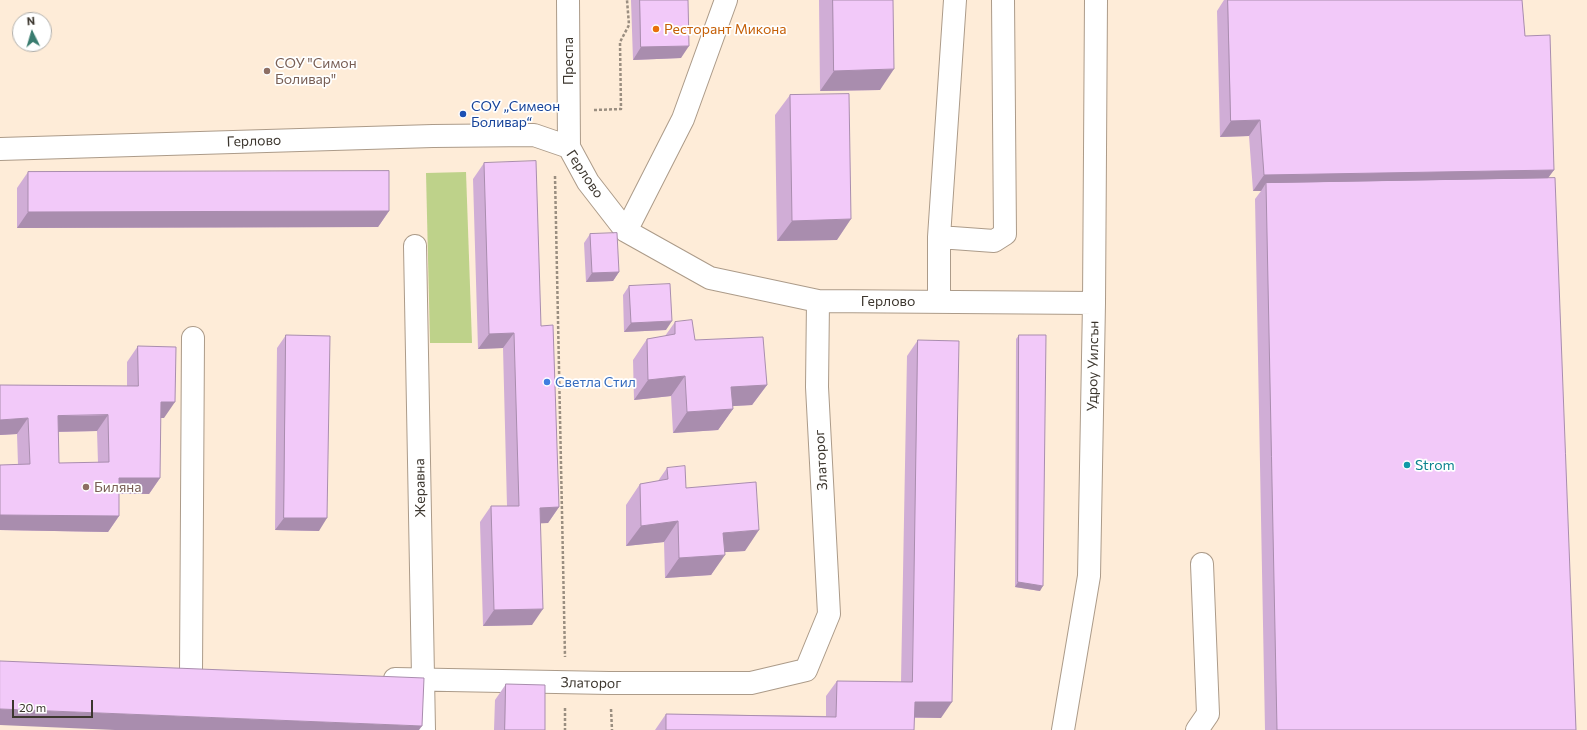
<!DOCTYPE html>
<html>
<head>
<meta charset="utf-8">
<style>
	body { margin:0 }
	#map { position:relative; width:1587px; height:730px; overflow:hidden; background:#feecd8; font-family:Commissioner,sans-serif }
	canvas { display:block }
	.north { position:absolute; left:12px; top:12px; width:40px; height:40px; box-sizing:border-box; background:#fff; border:1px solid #b1afab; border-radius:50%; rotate:355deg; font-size:11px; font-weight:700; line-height:16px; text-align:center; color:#3c362e }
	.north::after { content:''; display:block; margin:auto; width:14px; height:18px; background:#397c6f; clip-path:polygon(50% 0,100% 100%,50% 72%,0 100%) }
	.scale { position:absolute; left:12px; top:700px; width:81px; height:18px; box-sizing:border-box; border:2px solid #3c362e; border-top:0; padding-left:5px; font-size:12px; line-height:14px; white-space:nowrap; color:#3c362e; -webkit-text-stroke:3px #fff; paint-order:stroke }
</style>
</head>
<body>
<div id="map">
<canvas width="1587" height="730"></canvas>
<div class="north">N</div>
<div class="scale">20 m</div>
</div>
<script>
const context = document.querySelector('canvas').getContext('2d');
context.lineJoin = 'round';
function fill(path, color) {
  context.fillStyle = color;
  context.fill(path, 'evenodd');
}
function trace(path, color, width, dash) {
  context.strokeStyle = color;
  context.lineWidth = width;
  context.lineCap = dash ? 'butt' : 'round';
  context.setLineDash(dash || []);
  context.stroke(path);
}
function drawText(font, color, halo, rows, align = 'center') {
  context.font = font + ' Commissioner,sans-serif';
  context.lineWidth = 3.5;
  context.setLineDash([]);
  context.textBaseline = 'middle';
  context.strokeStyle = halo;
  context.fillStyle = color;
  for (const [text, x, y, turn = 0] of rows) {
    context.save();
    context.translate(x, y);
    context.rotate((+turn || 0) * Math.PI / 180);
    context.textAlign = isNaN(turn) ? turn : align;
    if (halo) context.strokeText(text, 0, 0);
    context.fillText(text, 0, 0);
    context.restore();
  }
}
fill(new Path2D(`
	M466,172L472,343H430L426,173Z`), '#bed28a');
const minor = new Path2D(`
	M568,0L569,147
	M0,149L433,136L534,135L569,147L588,182L626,231L710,278L818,301L1094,303
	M626,231L683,119L726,0
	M939,237L994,241L1005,234L1003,0
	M415,246L424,730
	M939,301V237L955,0
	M191,672L193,338
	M395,679L609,683H751L806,670L829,614L817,387L818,301
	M1063,730L1089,576L1094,303L1096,0
	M1197,730L1208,714L1202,564`);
trace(minor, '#ac9b89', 24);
trace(new Path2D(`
	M594,110L621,109L620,42L629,25L627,0
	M555,176L565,657
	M565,708V730
	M611,709L612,730`), '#9a8e80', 2.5, [3, 2]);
trace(minor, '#fff', 22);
fill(new Path2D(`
	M631,0H688L681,58L633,60Z
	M819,0H893L880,90L820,91Z
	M1224,0H1522L1525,36L1554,170L1547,178L1576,730H1265L1255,199L1261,191H1253L1249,136L1220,137L1217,11Z
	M790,95L837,240L777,241L775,115Z
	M484,163L541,326L559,507L548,523H540L532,625L483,626L480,522L491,506H507L503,348L478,349L473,179Z
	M28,172L389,211L378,227L17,228V188Z
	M590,234L619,272L613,281L586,282L584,243Z
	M629,286L666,330L624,332L623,295Z
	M675,322L695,340L767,385L752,405L732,406L733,409L718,430L673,433L671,396L634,400L633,360L647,339L665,336Z
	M286,335L319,531L275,530L277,348Z
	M1019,335L1040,591L1015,587L1016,339Z
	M918,340L941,718H914V730H655L666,714L826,716V696L837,681L901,682L907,356Z
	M138,346L164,418H160V478L149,494H119V516L108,532L0,530V465H18L17,434L0,435V385L127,386V362ZM97,431L98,463H59L58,432Z
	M667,468L745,551L725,552L711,575L665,578L664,542L626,546V505L640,484L658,481Z
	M506,684L545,730H494L495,700Z`), '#d0add6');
fill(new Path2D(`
	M689,46L681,58L633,60L641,47Z
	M894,69L880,90L820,91L834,71Z
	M1260,120L1249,136L1220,137L1231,121Z
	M1554,170L1543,185L1266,183L1261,191H1253L1264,175Z
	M389,211L378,227L17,228L28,212Z
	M851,219L837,240L777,241L792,221Z
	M619,272L613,281L586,282L592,273Z
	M672,321L666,330L624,332L631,323Z
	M514,333L503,348L478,349L489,334Z
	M685,376L671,396L634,400L648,380Z
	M767,385L752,405L717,407L731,387Z
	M161,402H175L164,418H150Z
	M733,409L718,430L673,433L687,412Z
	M108,415L97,431L47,432L58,416Z
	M28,418L17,434L0,435V420Z
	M119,478H160L149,494L108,493Z
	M559,507L548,523L529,524L540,508Z
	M0,515L119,516L108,532L0,530Z
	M284,518H327L319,531L275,530Z
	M678,521L664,542L626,546L641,526Z
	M759,530L745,551L709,553L723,533Z
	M725,555L711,575L665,578L679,558Z
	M1018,582L1043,586L1040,591L1015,587Z
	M543,609L532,625L483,626L494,610Z
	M915,702H952L941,718L904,717Z
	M0,709L422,726L419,730H115L0,725Z`), '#a98dae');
const building = new Path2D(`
	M640,0H688L689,46L641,47Z
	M833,0H893L894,69L834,71Z
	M1228,0H1522L1525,36L1550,35L1554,170L1264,175L1260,120L1231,121Z
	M849,94L851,219L792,221L790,95Z
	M536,161L541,326L553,325L559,507L540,508L543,609L494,610L491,506H519L514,333L489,334L484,163Z
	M389,171V211L28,212V172Z
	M1555,178L1576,730H1277L1266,183Z
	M617,233L619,272L592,273L590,234Z
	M670,284L672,321L631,323L629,286Z
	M692,320L695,340L763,337L767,385L731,387L733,409L687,412L685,376L648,380L647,339L675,334V322Z
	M286,335L330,336L327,518H284Z
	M1019,335H1046L1043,586L1018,582Z
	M918,340L959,341L952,702H915L914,730H666V714L836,717L837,681L912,682Z
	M138,346L176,347L175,402H161L160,478H119V516L0,515V465L30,464L28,418L0,420V385L138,386ZM108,415L109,462L59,463L58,416Z
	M685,466L686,488L756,482L759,530L723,533L725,555L679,558L678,521L641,526L640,484L668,479L667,468Z
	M0,661L424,678L422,726L0,709Z
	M506,684L545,685V730H505Z`);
fill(building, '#f2c9f9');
trace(building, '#a98dae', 1);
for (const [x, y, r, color] of [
	[656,29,4,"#e8710a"],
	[267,71,4,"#8d6e63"],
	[463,114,4,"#1a4fb4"],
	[547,382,4,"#3f7fe0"],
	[1407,465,4,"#0f9aa8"],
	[86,487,4,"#8d6e63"]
]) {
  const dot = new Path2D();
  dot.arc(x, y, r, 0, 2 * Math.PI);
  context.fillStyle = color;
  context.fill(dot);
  trace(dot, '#fff', 1.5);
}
drawText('14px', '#c56008', '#fff', [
	["Ресторант Микона",664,29]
], 'left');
drawText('14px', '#3c362e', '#fff', [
	["Преспа",568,61,-90],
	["Герлово",254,141,-2],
	["Герлово",585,174,56],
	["Герлово",888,301],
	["Удроу Уилсън",1093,366,-89],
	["Златорог",821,460,-93],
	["Жеравна",420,488,-91],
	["Златорог",591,683,1]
]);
drawText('14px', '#785e54', '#fff', [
	["СОУ \"Симон",275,63],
	["Боливар\"",275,79],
	["Биляна",94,487]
], 'left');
drawText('14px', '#164399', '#fff', [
	["СОУ „Симеон",471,106],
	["Боливар“",471,122]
], 'left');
drawText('14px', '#366cbe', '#fff', [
	["Светла Стил",555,382]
], 'left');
drawText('14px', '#0d838f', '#fff', [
	["Strom",1415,465]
], 'left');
</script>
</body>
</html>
